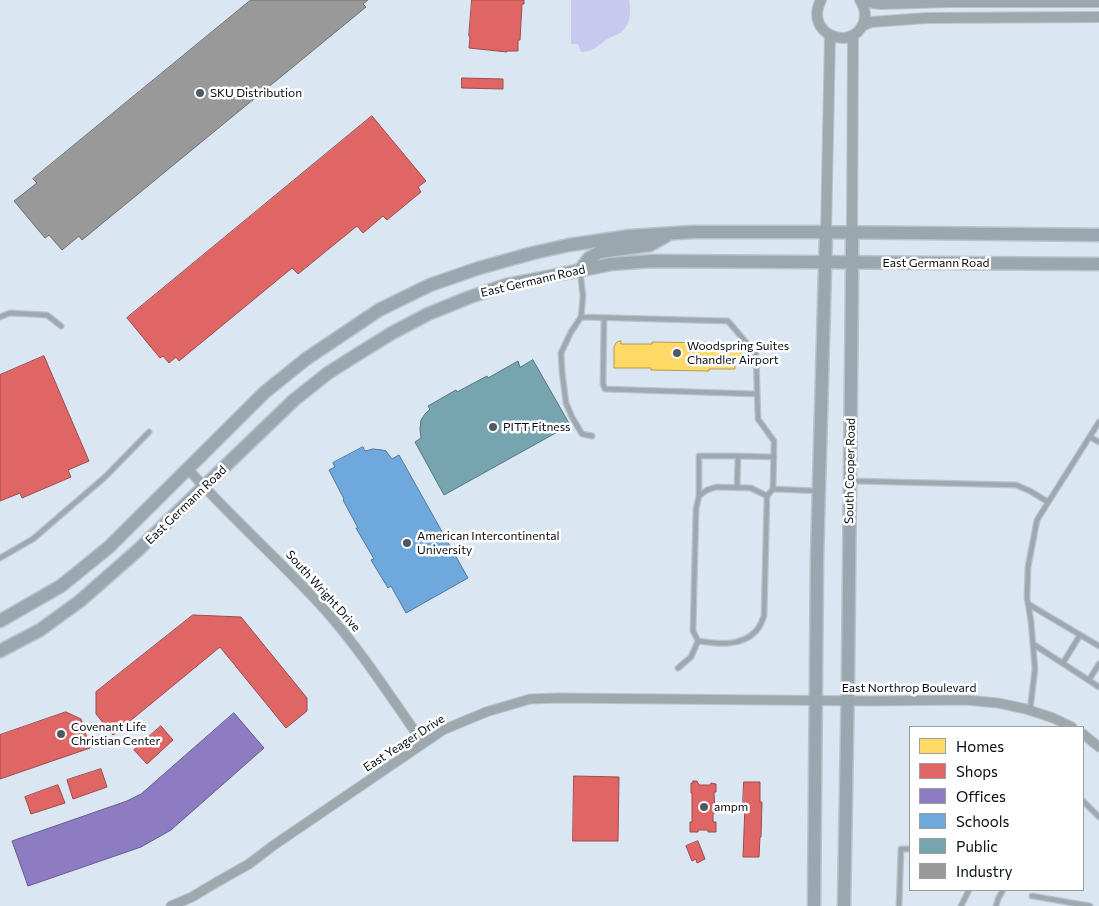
<!DOCTYPE html>
<html>
<head>
<meta charset="utf-8">
<style>
	body { margin:0 }
	#map { position:relative; width:1099px; height:906px; overflow:hidden; background:#dae6f2; font-family:Commissioner,sans-serif }
	canvas { display:block }
	.legend { position:absolute; left:909px; top:726px; width:175px; height:165px; box-sizing:border-box; background:#fff; border:1px solid #9b9ea1; margin:0; padding:6px 9px; list-style:none; font-size:15px; color:#050c13 }
	.legend li { display:flex; align-items:center; gap:10px; height:25px }
	.legend b { width:25px; border:1px solid #9b9ea1 }
</style>
</head>
<body>
<div id="map">
<canvas width="1099" height="906"></canvas>
<ul class="legend">
<li><b style="height:14px;background:#ffd966"></b>Homes</li>
<li><b style="height:14px;background:#e06666"></b>Shops</li>
<li><b style="height:14px;background:#8e7cc3"></b>Offices</li>
<li><b style="height:14px;background:#6fa8dc"></b>Schools</li>
<li><b style="height:14px;background:#76a5af"></b>Public</li>
<li><b style="height:14px;background:#999"></b>Industry</li>
</ul>
</div>
<script>
const context = document.querySelector('canvas').getContext('2d');
context.lineJoin = 'round';
function fill(path, color) {
  context.fillStyle = color;
  context.fill(path, 'evenodd');
}
function trace(path, color, width, dash) {
  context.strokeStyle = color;
  context.lineWidth = width;
  context.lineCap = dash ? 'butt' : 'round';
  context.setLineDash(dash || []);
  context.stroke(path);
}
function drawText(font, color, halo, rows, align = 'center') {
  context.font = font + ' Commissioner,sans-serif';
  context.lineWidth = 5;
  context.setLineDash([]);
  context.textBaseline = 'middle';
  context.strokeStyle = halo;
  context.fillStyle = color;
  for (const [text, x, y, turn = 0] of rows) {
    context.save();
    context.translate(x, y);
    context.rotate((+turn || 0) * Math.PI / 180);
    context.textAlign = isNaN(turn) ? turn : align;
    if (halo) context.strokeText(text, 0, 0);
    context.fillText(text, 0, 0);
    context.restore();
  }
}
fill(new Path2D(`
	M571,0H629C631,12 631,25 620,33C615,36 610,37 606,40C598,46 592,52 581,52L578,44H571Z`), '#c8c9ee');
const homes = new Path2D(`
	M621,341V344H652V342L709,343V346H736V345H741V359H735V369H709V371L651,370V368H614V347L616,343Z`);
fill(homes, '#ffd966');
trace(homes, '#b49c4d', 1);
const shops = new Path2D(`
	M472,0H524V4H522L520,40H518V51H507V52L469,48L470,37L469,36Z
	M462,78L503,79V89L462,88Z
	M372,116L426,181L418,187L421,192L387,220L383,216L363,233L357,226L298,274L292,268L179,361L176,357L169,363L163,356L160,358L127,318Z
	M44,356L89,461L68,470L71,477L22,498L20,493L0,501V375Z
	M193,615L241,617L307,698V711L286,728L220,647L113,735L96,714V692Z
	M66,712L81,719L90,748L0,779V735Z
	M161,726L173,740L147,764L134,750Z
	M101,769L107,787L73,799L67,780Z
	M574,776L619,777L618,841H573Z
	M693,781H697L699,785H710L711,783L716,784V792H714L715,813H713V822H716V832H708V830H698V832H690V822H692V793H691V783H693Z
	M744,782H760V802H762L761,837H760L759,857H743L745,806H743Z
	M58,785L65,803L31,814L25,797Z
	M698,841L705,859L697,863L696,859L692,861L686,846Z`);
fill(shops, '#e06666');
trace(shops, '#9e4b4d', 1);
const offices = new Path2D(`
	M234,713L264,748L171,830L141,847L28,886L12,841L127,801L141,794Z`);
fill(offices, '#8e7cc3');
trace(offices, '#655a8e', 1);
const schools = new Path2D(`
	M363,447L365,451L373,449L382,450L386,451L392,459L399,455L468,578L406,613L391,586L388,588L371,560L374,559L356,528H358L343,500L344,499L329,470L335,467L333,463Z`);
fill(schools, '#6fa8dc');
trace(schools, '#4f79a0', 1);
const public = new Path2D(`
	M533,360L570,425L444,495L415,442L421,438L420,429L421,420L425,414L430,409L428,406L456,390L457,392L487,376L488,378L518,361L520,367Z`);
fill(public, '#76a5af');
trace(public, '#547780', 1);
const industry = new Path2D(`
	M251,0H368L363,4L366,7L82,240L79,236L62,250L49,235L45,238L14,201L37,183L33,179Z`);
fill(industry, '#999');
trace(industry, '#6d6f71', 1);
const service = new Path2D(`
	M580,271L583,296L581,317L571,332L561,353L562,371L566,403L572,417L582,434L592,436
	M0,317L10,313L47,315L61,326
	M581,317L728,321L756,354L758,419L774,441L773,489L818,491
	M604,318L603,384L605,389L757,394
	M1090,437L1099,442
	M852,481L1016,485L1030,491L1048,502
	M737,488L738,456L774,457
	M699,496V456H738
	M0,558L33,539L105,477L149,432
	M1028,604L1099,646
	M698,641L693,631L696,509L699,496L707,490L716,487L751,488L767,496
	M1033,644L1099,687
	M1063,663L1080,635
	M678,668L691,657L698,641C718,644 741,647 756,631C760,627 762,621 764,616L767,496L773,489
	M1089,680L1099,664
	M1030,710L1035,669L1031,621L1027,598L1028,567L1037,520L1099,422
	M1083,801L1099,817
	M1032,896L1090,906
	M899,906L901,849H910
	M961,906L969,890
	M996,906L998,899L1003,890`);
const minor = new Path2D(`
	M188,469C232,519 282,562 326,611C362,652 392,699 423,743
	M1083,734L1099,747
	M171,906L192,897L217,882L249,864L274,845L443,730L486,712L530,699L558,698L869,701L966,700L998,703L1026,709L1053,718L1072,727`);
const tertiary = new Path2D(`
	M821,0C803,33 852,54 864,22C866,14 865,7 860,0
	M863,0L873,3L881,4L950,2H1099
	M862,26L871,22L926,18L1099,17
	M826,232L830,36
	M852,233L853,35`);
const secondary = new Path2D(`
	M580,270L589,258L600,252L650,245L666,236
	M0,621L61,586L109,547L265,392L306,359L379,310L430,285L479,268L533,253L569,245L630,236L692,232H826L1099,235
	M0,651L40,630L80,601L138,550L294,400L328,373L358,354L392,333L428,314L470,297L506,285L612,264L653,261L1099,264
	M814,906L817,558L826,232
	M844,906L848,677L852,281V233`);
trace(service, '#bac3cd', 7);
trace(minor, '#bac3cd', 11);
trace(tertiary, '#bac3cd', 12);
trace(secondary, '#bac3cd', 15);
trace(service, '#9da8af', 4.5);
trace(minor, '#9da8af', 9);
trace(tertiary, '#9da8af', 10);
trace(secondary, '#9aa7af', 12);
for (const [x, y, r, color] of [
	[200,93,5,"#505861"],
	[677,353,5,"#505861"],
	[493,427,5,"#505861"],
	[407,543,5,"#505861"],
	[61,734,5,"#505861"],
	[704,807,5,"#505861"]
]) {
  const dot = new Path2D();
  dot.arc(x, y, r, 0, 2 * Math.PI);
  context.fillStyle = color;
  context.fill(dot);
  trace(dot, '#fff', 2);
}
drawText('12px', '#050c13', '#fff', [
	["SKU Distribution",210,93],
	["Woodspring Suites",687,346],
	["Chandler Airport",687,360],
	["PITT Fitness",503,427],
	["American Intercontinental",417,536],
	["University",417,550],
	["Covenant Life",71,727],
	["Christian Center",71,741],
	["ampm",714,807]
], 'left');
drawText('12px', '#050c13', '#fff', [
	["East Germann Road",936,263],
	["East Germann Road",533,281,-13],
	["South Cooper Road",850,471,-89],
	["East Germann Road",186,505,-44],
	["South Wright Drive",323,591,48],
	["East Northrop Boulevard",909,688],
	["East Yeager Drive",404,743,-33]
]);
</script>
</body>
</html>
